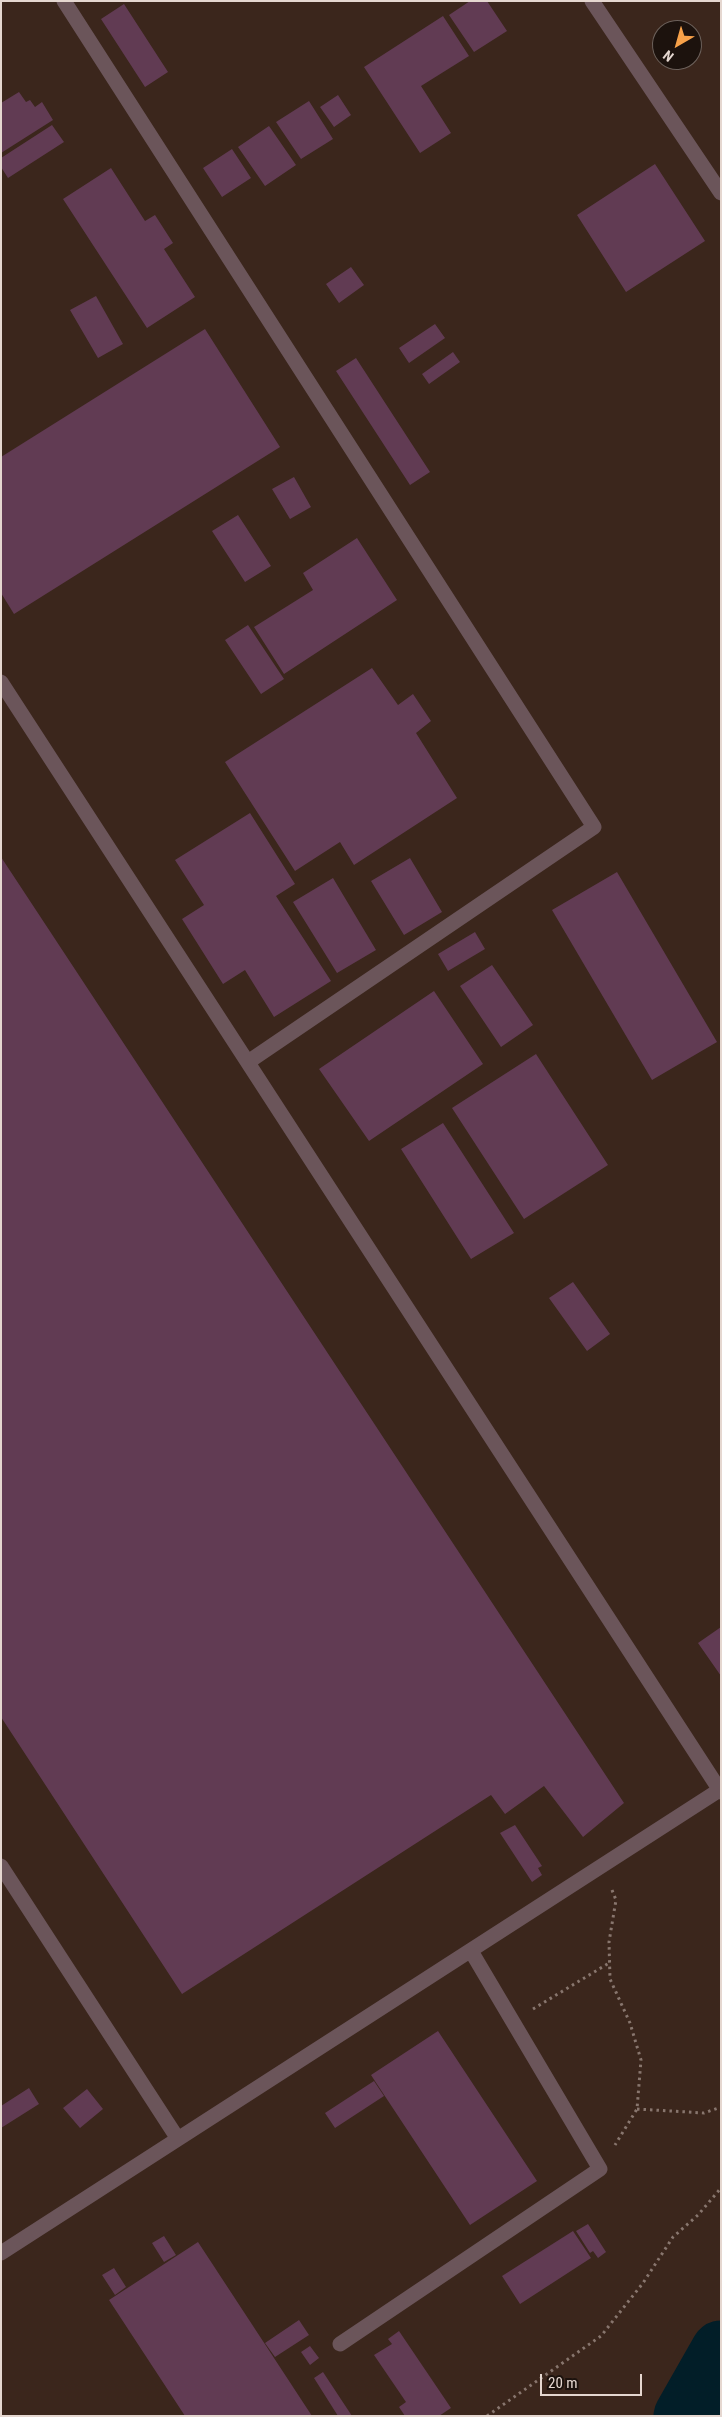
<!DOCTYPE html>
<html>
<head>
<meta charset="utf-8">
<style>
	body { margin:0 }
	#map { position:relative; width:722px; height:2417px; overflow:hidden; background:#3b261c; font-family:"Roboto Condensed",sans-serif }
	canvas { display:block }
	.frame { position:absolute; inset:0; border:2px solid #e5d7d0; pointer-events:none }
	.north { position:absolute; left:652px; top:20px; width:50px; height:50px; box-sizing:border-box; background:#1c120d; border:1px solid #6c615b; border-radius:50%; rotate:218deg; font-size:14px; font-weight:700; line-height:20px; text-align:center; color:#e5d7d0 }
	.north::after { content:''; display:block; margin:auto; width:18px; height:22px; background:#f7a149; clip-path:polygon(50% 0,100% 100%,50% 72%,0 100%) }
	.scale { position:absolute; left:540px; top:2374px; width:102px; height:22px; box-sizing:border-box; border:2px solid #e5d7d0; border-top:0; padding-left:6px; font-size:15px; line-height:18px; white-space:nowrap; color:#e5d7d0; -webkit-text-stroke:4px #1c120d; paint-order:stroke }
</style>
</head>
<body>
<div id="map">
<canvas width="722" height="2417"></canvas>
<div class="frame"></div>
<div class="north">N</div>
<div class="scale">20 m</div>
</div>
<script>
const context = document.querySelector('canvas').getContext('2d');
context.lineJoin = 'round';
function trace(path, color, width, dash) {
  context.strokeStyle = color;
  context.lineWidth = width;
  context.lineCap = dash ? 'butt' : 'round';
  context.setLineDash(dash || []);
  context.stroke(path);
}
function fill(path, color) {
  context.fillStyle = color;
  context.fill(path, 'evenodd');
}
trace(new Path2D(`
	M684,2416L721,2351`), '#021e28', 61);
fill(new Path2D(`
	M470,1H487L507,31L474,52L449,15Z
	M124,4L168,72L145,87L101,19Z
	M443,16L469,56L421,86L451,133L420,153L364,67Z
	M19,92L26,102L30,100L35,107L42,102L53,120L1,153V103Z
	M338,95L351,115L334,127L320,107Z
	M309,101L333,139L301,159L276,122Z
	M52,125L64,142L8,178L1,167V158Z
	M269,126L296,165L265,186L238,147Z
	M232,149L251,178L222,197L203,168Z
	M655,164L705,241L626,292L577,215Z
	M111,168L145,221L155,215L173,243L164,249L195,297L147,328L63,199Z
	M351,267L364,285L339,303L326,284Z
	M96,296L123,344L98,358L70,310Z
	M435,324L445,338L409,363L399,348Z
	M205,329L280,447L14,614L1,593V457Z
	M453,352L460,362L429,384L422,374Z
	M356,358L430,472L410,485L336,371Z
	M294,477L311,507L290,519L272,489Z
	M238,515L271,566L245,582L212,531Z
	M357,538L397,600L284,674L254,627L313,590L303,573Z
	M248,625L284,679L261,694L225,640Z
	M372,668L398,705L413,694L431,721L416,733L457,798L354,865L340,842L295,871L225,762Z
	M250,813L295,884L276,896L331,981L274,1017L245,970L223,984L182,919L204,905L175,860Z
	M1,857L624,1803L583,1837L544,1786L505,1814L491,1795L182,1994L1,1717Z
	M410,858L442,912L404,935L371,881Z
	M617,872L717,1042L652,1080L552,910Z
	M333,878L376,950L337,973L293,902Z
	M475,932L485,949L448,971L438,954Z
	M492,965L533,1025L501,1047L460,986Z
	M434,991L483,1064L369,1141L319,1069Z
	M536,1054L608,1165L524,1219L452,1108Z
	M443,1123L514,1233L471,1259L401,1149Z
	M573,1282L610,1334L587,1351L549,1298Z
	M721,1627V1676L698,1643Z
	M515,1825L542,1866L538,1868L542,1875L532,1882L500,1833Z
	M438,2031L537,2181L470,2225L371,2075Z
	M374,2081L384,2096L335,2128L325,2113Z
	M29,2088L39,2104L1,2128V2106Z
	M87,2089L103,2109L80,2128L63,2108Z
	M588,2224L606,2252L598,2258L593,2251L590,2253L576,2231Z
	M573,2231L591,2258L520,2304L502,2276Z
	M164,2236L176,2255L164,2262L152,2243Z
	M198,2242L312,2416H185L109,2300Z
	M114,2268L126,2287L115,2295L102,2275Z
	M299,2320L309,2335L275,2357L265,2343Z
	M399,2331L451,2408L439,2416H405L399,2407L406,2402L374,2355L392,2344L388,2339Z
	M310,2346L319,2358L310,2365L301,2352Z
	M323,2372L352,2416H338L314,2378Z`), '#613b53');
trace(new Path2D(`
	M612,1890L616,1900L609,1942L610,1979L630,2023L641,2060L637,2109L615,2145
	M533,2009L609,1963
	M637,2109L704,2113L721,2107
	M487,2416L601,2336L643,2283L673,2237L698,2215L721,2188`), '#88766e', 3, [2.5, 4]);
trace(new Path2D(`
	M64,1L594,827L248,1062
	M592,1L721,193
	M1,682L721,1792
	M1,1866L178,2139
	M1,2253L721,1789
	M340,2344L600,2169L471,1951`), '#6b555a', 15);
</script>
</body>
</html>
